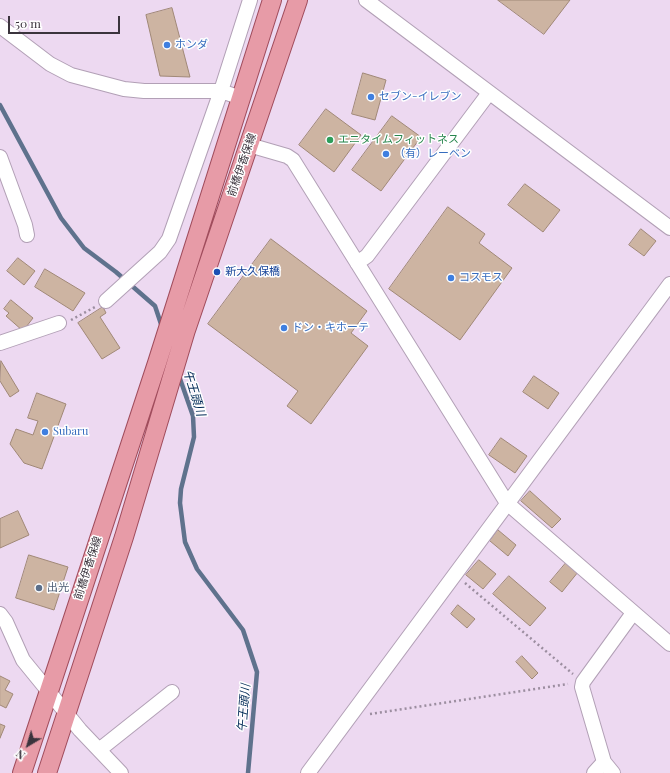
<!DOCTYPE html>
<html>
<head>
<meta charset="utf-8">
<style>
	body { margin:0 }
	#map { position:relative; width:670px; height:773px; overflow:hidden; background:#edd9f1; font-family:"Playfair Display",serif }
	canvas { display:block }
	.north { position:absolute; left:8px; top:725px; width:40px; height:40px; -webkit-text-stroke:3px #fff; paint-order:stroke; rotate:218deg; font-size:11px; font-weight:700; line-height:16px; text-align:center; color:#3b343d }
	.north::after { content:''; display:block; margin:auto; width:14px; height:18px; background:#3b343d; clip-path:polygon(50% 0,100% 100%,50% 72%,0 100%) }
	.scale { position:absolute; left:8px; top:16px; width:112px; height:18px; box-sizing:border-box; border:2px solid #3b343d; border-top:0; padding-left:5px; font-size:12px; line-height:14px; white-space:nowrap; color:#3b343d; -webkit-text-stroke:3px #fff; paint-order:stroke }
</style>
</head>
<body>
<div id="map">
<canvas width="670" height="773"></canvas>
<div class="north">N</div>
<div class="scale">50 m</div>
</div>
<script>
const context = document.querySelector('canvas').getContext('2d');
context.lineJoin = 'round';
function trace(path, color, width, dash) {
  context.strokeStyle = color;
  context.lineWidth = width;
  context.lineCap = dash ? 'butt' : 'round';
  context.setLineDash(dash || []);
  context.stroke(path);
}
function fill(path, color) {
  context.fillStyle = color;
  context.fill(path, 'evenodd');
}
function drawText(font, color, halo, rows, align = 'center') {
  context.font = font + ' "Playfair Display","Noto Sans JP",serif';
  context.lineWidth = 3;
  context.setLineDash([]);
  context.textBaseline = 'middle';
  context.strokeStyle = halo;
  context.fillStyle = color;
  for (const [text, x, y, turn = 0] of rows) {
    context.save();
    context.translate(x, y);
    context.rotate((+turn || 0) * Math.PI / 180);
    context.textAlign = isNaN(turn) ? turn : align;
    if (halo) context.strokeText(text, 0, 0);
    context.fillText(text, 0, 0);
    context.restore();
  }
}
trace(new Path2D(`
	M0,105L61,218L84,248L116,272L155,306L162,327
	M179,376L193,416L194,437L181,489L180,503L185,542L197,569L243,630L257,672L248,773`), '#5f728d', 4.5);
const building = new Path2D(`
	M498,0H570L544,34Z
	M172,8L190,77L160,76L146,15Z
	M363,73L386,80L375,120L352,114Z
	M326,109L361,135L334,172L299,145Z
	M392,116L421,137L381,191L352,170Z
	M525,184L560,210L543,232L508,205Z
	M448,207L485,234L479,243L512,268L460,340L389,289Z
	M641,229L656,241L644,256L629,245Z
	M271,239L367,311L351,333L368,346L311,424L287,406L298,391L208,324Z
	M18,258L35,271L24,285L7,271Z
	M45,269L85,293L73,311L35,287Z
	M11,300L33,318L23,331L6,316L9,313L4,309Z
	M103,307L106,313L100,317L120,348L102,359L78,323Z
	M1,361L19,391L10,397L0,381Z
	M534,376L559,393L548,409L523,392Z
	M37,393L66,404L42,469L24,463L10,444L16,429L33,435L38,421L28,418Z
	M501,438L527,456L515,473L489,455Z
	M530,491L561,519L552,528L521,501Z
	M18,511L29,535L0,548V519Z
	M498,530L516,545L508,556L490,541Z
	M29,555L68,567L54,610L16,598Z
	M479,560L496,574L483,589L466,575Z
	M566,563L578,572L562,592L550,582Z
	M509,576L546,608L530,626L493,594Z
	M458,605L475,619L467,628L451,614Z
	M522,656L538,673L532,679L516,662Z
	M0,676L10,681L5,690L13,694L6,708L0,705Z
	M0,724L5,726L0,738Z`);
fill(building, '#cdb4a2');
trace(building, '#a08877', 1);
const minor = new Path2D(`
	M366,0L670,228
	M0,26L50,64L71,75L124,89L144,91H221L241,98
	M249,145L287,156L293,160L507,503L670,644
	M0,157L25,225L27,235
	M357,263L367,256L489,93
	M106,301L160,252L169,239L221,91L250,0
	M0,343L59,323
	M0,614L6,622L23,660L80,730L121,773
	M99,750L172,692
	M308,773L670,284
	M594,773L604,762
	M613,773L604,762L582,687L583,682L633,613`);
const major = new Path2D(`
	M22,773L157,363L272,0
	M47,773L124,537L186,330L298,0`);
trace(minor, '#b2a0b6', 16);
trace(major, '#a04c5c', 20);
trace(new Path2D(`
	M71,320L95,307
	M465,583L573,674
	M370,714L568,684`), '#9c8ea0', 2.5, [2, 3]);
trace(minor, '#fff', 14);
trace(major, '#e79ba7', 18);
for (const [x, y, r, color] of [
	[167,45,4,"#3f7fe0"],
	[371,97,4,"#3f7fe0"],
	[330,140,4,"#2e9e5b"],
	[386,154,4,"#3f7fe0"],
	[217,272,4,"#1a4fb4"],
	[451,278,4,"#3f7fe0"],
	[284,328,4,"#3f7fe0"],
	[45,432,4,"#3f7fe0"],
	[39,588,4,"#5c6f8a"]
]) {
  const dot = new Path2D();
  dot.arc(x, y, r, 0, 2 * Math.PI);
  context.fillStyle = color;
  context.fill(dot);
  trace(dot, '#fff', 1.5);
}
drawText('11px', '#366cbe', '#fff', [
	["ホンダ",175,45],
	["セブン-イレブン",379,97],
	["（有）レーベン",394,154],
	["コスモス",459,278],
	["ドン・キホーテ",292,328],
	["Subaru",53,432]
], 'left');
drawText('11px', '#27864d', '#fff', [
	["エニタイムフィットネス",338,140]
], 'left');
drawText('11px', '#3b343d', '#fff', [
	["前橋伊香保線",242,165,-71],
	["前橋伊香保線",88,568,-72]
]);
drawText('11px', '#164399', '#fff', [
	["新大久保橋",225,272]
], 'left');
drawText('11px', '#4e5e75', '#fff', [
	["出光",47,588]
], 'left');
drawText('italic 12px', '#002956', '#fff', [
	["午王頭川",194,393,73],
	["午王頭川",244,708,-85]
]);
</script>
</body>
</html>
